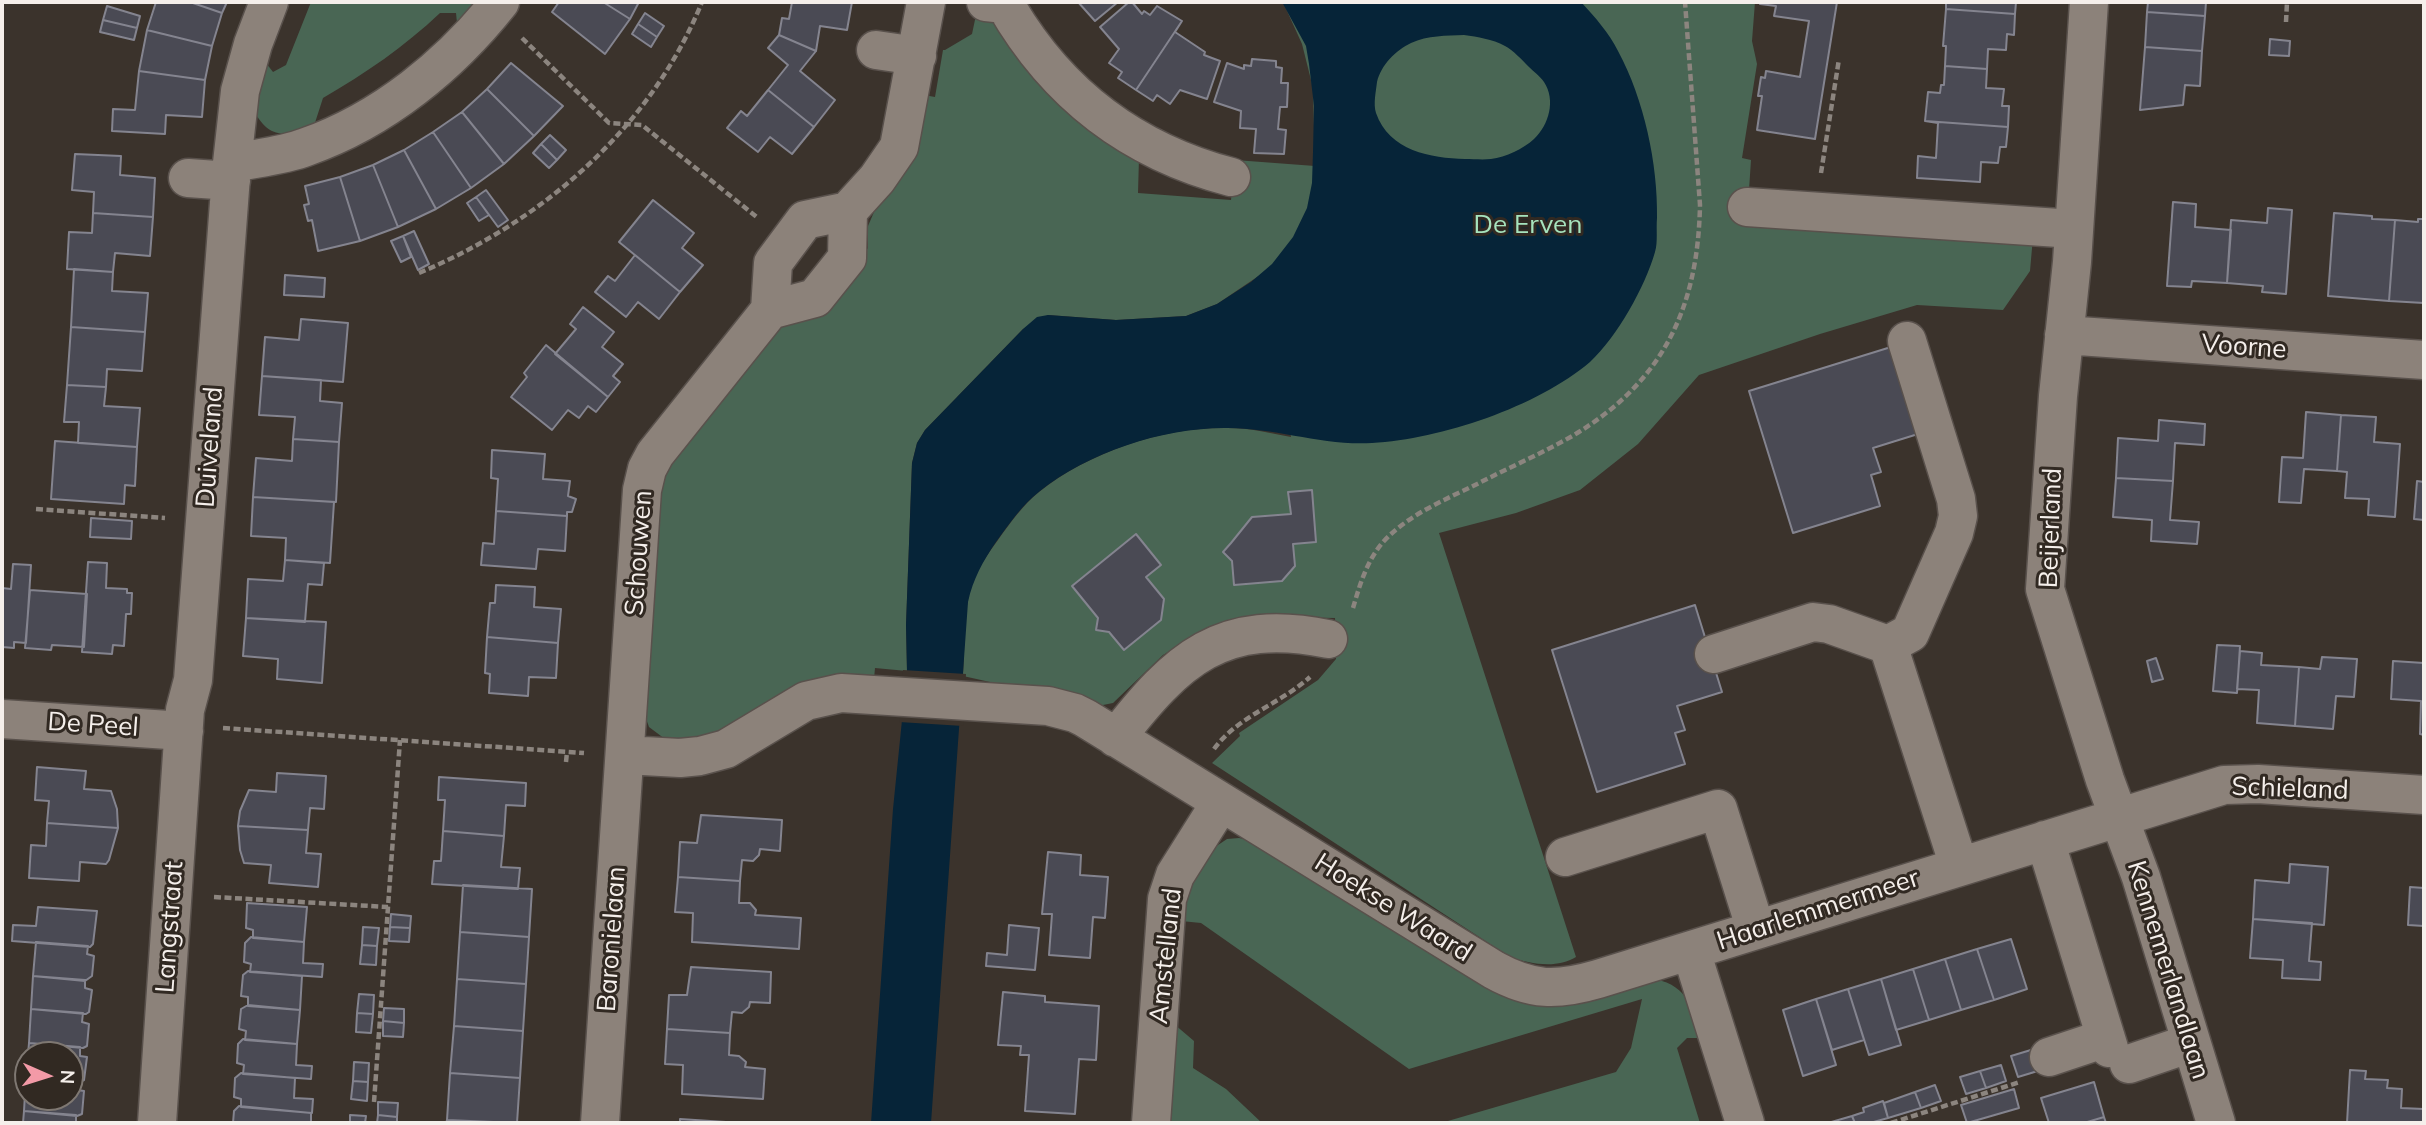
<!DOCTYPE html>
<html>
<head>
<meta charset="utf-8">
<style>
	body { margin:0 }
	#map { position:relative; width:2426px; height:1125px; overflow:hidden; background:#3b332c; font-family:Mulish,sans-serif }
	canvas { display:block }
	.frame { position:absolute; inset:0; border:4px solid #f5efeb; pointer-events:none }
	.north { position:absolute; left:14px; top:1041px; width:70px; height:70px; box-sizing:border-box; background:#312922; border:2px solid #7f7872; border-radius:50%; rotate:93deg; font-size:19px; font-weight:700; line-height:28px; text-align:center; color:#f5efeb }
	.north::after { content:''; display:block; margin:auto; width:24px; height:32px; background:#f39aa7; clip-path:polygon(50% 0,100% 100%,50% 72%,0 100%) }
</style>
</head>
<body>
<div id="map">
<canvas width="2426" height="1125"></canvas>
<div class="frame"></div>
<div class="north">N</div>
</div>
<script>
const context = document.querySelector('canvas').getContext('2d');
context.lineJoin = 'round';
function fill(path, color) {
  context.fillStyle = color;
  context.fill(path, 'evenodd');
}
function trace(path, color, width, dash) {
  context.strokeStyle = color;
  context.lineWidth = width;
  context.lineCap = dash ? 'butt' : 'round';
  context.setLineDash(dash || []);
  context.stroke(path);
}
function drawText(font, color, halo, rows, align = 'center') {
  context.font = font + ' Mulish,sans-serif';
  context.lineWidth = 6;
  context.setLineDash([]);
  context.textBaseline = 'middle';
  context.strokeStyle = halo;
  context.fillStyle = color;
  for (const [text, x, y, turn = 0] of rows) {
    context.save();
    context.translate(x, y);
    context.rotate((+turn || 0) * Math.PI / 180);
    context.textAlign = isNaN(turn) ? turn : align;
    if (halo) context.strokeText(text, 0, 0);
    context.fillText(text, 0, 0);
    context.restore();
  }
}
fill(new Path2D(`
	M311,2H484L457,23L456,13H440C404,47 366,73 323,98L312,132C285,134 271,140 255,113L266,63L273,72L286,65Z
	M1283,2H1755L1752,41L1757,64L1742,158L1751,160L1747,220L2033,237L2030,271L2003,310L1917,305L1820,334L1699,375L1638,444L1580,490L1516,513L1439,533L1576,957C1557,969 1530,964 1510,957L1212,763L1240,736L1239,733L1318,680L1336,659L1335,618L1282,617L1196,635L1163,655L1113,703L1098,706L963,676C965,647 963,614 971,586C976,570 988,554 998,540C1010,523 1023,505 1039,492C1088,452 1166,426 1228,428C1250,428 1270,433 1291,437L1263,273L1217,304L1186,316L1116,320L1048,315L1023,329L925,430L917,443L912,463L906,625L907,671L875,668L874,679L711,738L665,739L649,727L644,713L663,471L773,333L784,325L816,313L868,248V226L924,95L935,97L943,50H945L972,34L976,15L996,22L1139,158L1138,193L1231,200L1235,160L1315,166L1313,88L1302,44Z
	M1239,838L1250,840L1501,990L1655,979C1690,987 1691,1008 1700,1038H1687L1677,1048L1700,1123H1441L1616,1072L1631,1048L1642,999L1409,1069L1201,923L1181,921L1182,899L1209,851L1227,839Z
	M1174,1024L1194,1041L1193,1068L1226,1089L1262,1123H1167Z`), '#496654');
fill(new Path2D(`
	M1282,2H1581C1595,17 1609,33 1618,51C1644,99 1658,164 1657,218C1656,229 1658,242 1655,252C1645,287 1617,337 1590,362C1537,407 1441,439 1372,443C1323,446 1276,428 1228,428C1165,427 1089,452 1040,491C1022,505 1009,524 996,542C983,561 973,579 968,602L931,1123H871L893,809L907,671L906,625L912,463L917,443L925,430L1023,329L1037,317L1048,315L1116,320L1186,316L1217,304L1251,282L1272,264L1293,237L1307,208L1312,183L1313,152L1314,106L1309,64L1306,46ZM1464,35C1478,37 1492,39 1505,46C1513,50 1522,60 1529,67C1533,71 1540,76 1544,82C1556,100 1549,125 1534,139C1523,149 1506,157 1491,159C1483,160 1473,159 1465,159C1431,158 1389,151 1376,113C1373,104 1376,91 1377,82C1381,65 1396,50 1411,43C1428,35 1446,36 1464,35Z`), '#062438');
fill(new Path2D(`
	M903,670L966,674L963,726L899,722Z`), '#3b332c');
const building = new Path2D(`
	M156,2H190L222,13L212,46L147,30Z
	M190,2H227L222,13Z
	M559,2H603L630,19L605,54L552,12Z
	M603,2H639L630,19Z
	M792,2H852L847,30L820,26L816,51L779,35L782,18L789,19Z
	M1078,2H1118L1095,21Z
	M1129,2H1132L1142,14L1144,11L1150,15L1157,6L1182,21L1136,90L1118,78L1122,72L1109,63L1119,49L1100,27Z
	M1761,2H1837L1815,139L1757,130L1762,96H1758L1761,77L1765,78L1766,71L1800,77L1809,21L1774,16L1776,6L1760,4Z
	M1946,2H2016L2015,14L1946,9Z
	M2148,2H2206L2205,16L2147,12Z
	M107,6L140,16L137,28L103,20Z
	M1946,9L2015,14L2014,35L2007,34L2006,50L1988,49L1987,69L1945,66L1946,46H1943Z
	M2147,12L2205,16L2202,51L2145,47Z
	M645,13L664,26L657,37L638,24Z
	M103,20L137,28L134,40L100,32Z
	M1182,21L1175,32L1205,52L1204,55L1220,61L1207,99L1180,90L1170,104L1157,95L1153,101L1136,90Z
	M638,24L657,37L651,47L632,34Z
	M147,30L212,46L205,80L139,71Z
	M779,35L816,51L800,71L835,100L814,127L768,90L788,65L768,48Z
	M2270,39L2290,41L2289,56L2269,55Z
	M2145,47L2202,51L2200,86L2185,85L2183,105L2140,110Z
	M1252,59L1276,61V67L1282,68L1281,83H1288L1287,107H1280L1278,129L1286,130L1284,154L1254,153L1256,129L1240,128L1241,111L1214,102L1227,63L1244,69V65L1251,66Z
	M511,63L563,106L534,136L487,89Z
	M1945,66L1987,69L1986,88L2004,89L2002,106H2009L2008,127L1925,121L1928,92L1940,93L1941,85H1944Z
	M139,71L205,80L202,117L166,115L165,134L112,131L113,109L135,110Z
	M487,89L534,136L504,164L462,112Z
	M768,90L814,127L792,154L770,137L758,152L727,128L741,111L747,116Z
	M462,112L504,164L471,188L433,132Z
	M1925,121L2008,127L2006,147H2000L1998,163L1981,162L1980,182L1917,178L1918,156L1936,158L1938,123Z
	M433,132L471,188L436,209L404,150Z
	M550,135L566,150L557,160L541,144Z
	M541,144L557,160L549,168L533,153Z
	M404,150L436,209L398,227L373,165Z
	M75,154L121,156L120,175L155,178L153,217L93,213L94,192L72,190Z
	M373,165L398,227L360,241L340,177Z
	M340,177L360,241L318,251L312,220L308,221L304,205L309,204L305,186Z
	M486,190L508,220L498,227L476,197Z
	M476,197L489,215L479,221L467,203Z
	M653,200L694,233L682,248L703,265L680,292L619,242Z
	M2173,202L2196,204L2195,227L2231,230L2227,283L2192,281L2191,287L2167,286Z
	M2268,208L2292,210L2286,294L2262,292L2263,286L2227,283L2231,220L2267,223Z
	M93,213L153,217L150,256L115,253L113,272L67,269L69,232L92,233Z
	M2334,213L2372,216V219L2395,220L2389,301L2328,296Z
	M2418,219H2424V303L2389,301L2395,220L2418,222Z
	M414,231L429,264L418,270L403,236Z
	M403,236L411,257L401,262L391,241Z
	M635,255L680,292L659,319L638,302L626,317L595,292L608,276L615,281Z
	M74,269L113,272L112,291L148,293L145,332L71,327Z
	M285,275L325,278L324,297L284,295Z
	M583,307L614,332L602,347L623,364L613,376L620,382L608,397L555,354L576,329L570,324Z
	M301,319L348,323L343,382L262,376L265,337L299,340Z
	M71,327L145,332L142,371L107,369L106,387L67,385Z
	M546,345L608,397L596,412L588,406L579,418L568,410L552,430L511,397L527,377L524,373Z
	M1891,347L1918,434L1873,448L1881,472L1871,475L1880,506L1793,533L1749,391Z
	M262,376L321,380L320,401L342,403L339,442L293,439L295,417L259,415Z
	M67,385L106,387L104,406L140,408L137,447L78,443L79,422H64Z
	M2306,412L2341,415L2337,471L2304,469L2301,503L2279,502L2282,457L2303,458Z
	M2341,415L2376,417L2374,442L2400,444L2395,517L2368,515L2369,499L2345,498L2347,472L2337,471Z
	M2159,420L2205,424L2204,445L2175,443L2173,481L2116,478L2118,438L2158,441Z
	M293,439L339,442L336,502L253,497L256,458L292,461Z
	M55,441L137,447L135,486L125,485L124,504L51,499Z
	M492,450L545,454L543,479L570,481L568,496L576,499L572,512H567V516L496,511L498,479L491,478Z
	M2116,478L2173,481L2170,520L2199,522L2197,544L2151,541L2152,520L2113,517Z
	M2417,481L2424,482V520L2414,519Z
	M1312,490L1316,542L1293,544L1295,566L1282,581L1234,585L1232,561L1223,552L1231,543L1252,517L1291,514L1288,492Z
	M253,497L334,502L330,563L285,560L286,538L251,536Z
	M496,511L567,516L565,551L538,549L536,569L481,565L483,543L494,544Z
	M91,518L132,521L131,539L90,537Z
	M1136,534L1161,565L1146,577L1164,599L1161,620L1124,650L1109,632L1096,630L1098,618L1072,586Z
	M285,560L324,563L322,585L308,584L305,622L246,618L248,579L283,581Z
	M88,562L107,563L106,588L127,589V593H132L131,614H126L124,646L113,645L112,654L82,652Z
	M13,564L31,565L26,643L14,642V648L2,647V588L11,589Z
	M496,585L535,587L534,607L561,609L558,643L487,637L490,603H495Z
	M30,590L87,594L84,647L52,645L51,650L25,648Z
	M1695,605L1722,692L1677,706L1685,730L1675,733L1685,764L1597,792L1552,650Z
	M246,618L326,622L322,683L277,679L278,659L243,656Z
	M487,637L558,643L556,678L529,677L528,696L489,693L490,674L485,673Z
	M2217,645L2240,646L2237,693L2213,691Z
	M2240,651L2262,653L2261,665L2299,667L2295,726L2257,723L2259,690L2237,689Z
	M2322,657L2357,659L2354,697L2336,696L2333,729L2295,726L2299,667L2320,669Z
	M2156,658L2163,679L2152,682L2147,661Z
	M2393,661L2424,663V735L2420,734L2421,701L2391,699Z
	M37,767L86,771L84,789L111,791L117,809L118,828L47,823L49,801L35,800Z
	M277,773L326,776L324,809L310,808L308,830L238,826L240,811L249,790L276,792Z
	M439,777L526,783L525,806L506,805L504,836L443,831L445,800H438Z
	M701,815L782,820L780,851L760,849L759,855L753,861L742,860L740,881L678,877L680,842L697,843Z
	M47,823L118,828L109,860L106,864L80,862L79,881L29,878L31,845L46,846Z
	M238,826L308,830L306,853L321,854L318,887L269,883L271,865L244,863L240,850Z
	M443,831L504,836L501,867L520,868L518,889L432,884L434,861H441Z
	M1048,852L1081,855L1080,875L1108,877L1105,918L1093,917L1090,958L1049,955L1052,914H1042Z
	M2290,864L2328,867L2324,925L2253,919L2255,880L2289,883Z
	M678,877L740,881L739,903H750L756,910L755,915L801,918L799,949L692,942L693,913L675,912Z
	M463,885L532,889L529,937L460,932Z
	M2410,887L2424,888V926L2408,925Z
	M247,903L307,907L304,942L253,938V930L246,928Z
	M38,907L97,911L93,944L90,947L12,941L13,925L36,926Z
	M391,914L411,916L410,928L390,927Z
	M2253,919L2312,923L2309,961L2321,962L2320,980L2282,978L2283,960L2250,958Z
	M1009,925L1039,928L1035,970L986,966L987,953L1007,955Z
	M363,927L379,928L377,946L362,945Z
	M390,927L410,928L409,942L389,941Z
	M460,932L529,937L526,984L457,979Z
	M251,937L304,942L303,963L323,964L322,977L250,972L251,964L244,962L245,943Z
	M2011,939L2027,989L1994,1000L1977,949Z
	M36,942L88,946L87,954L94,956L92,976L85,981L33,976Z
	M362,945L377,946L376,965L360,964Z
	M1977,949L1994,1000L1961,1010L1945,959Z
	M1945,959L1961,1010L1929,1020L1913,969Z
	M691,967L771,972L770,1003L750,1002L749,1007L742,1013L732,1012L730,1033L667,1029L669,995H687Z
	M1913,969L1929,1020L1896,1030L1881,979Z
	M248,971L302,976L300,1010L248,1006V997L241,996L243,975Z
	M33,976L85,980V988L92,990L89,1012L86,1014L31,1009Z
	M457,979L526,984L523,1031L454,1026Z
	M1881,979L1901,1045L1869,1055L1848,989Z
	M1848,989L1864,1040L1832,1050L1816,999Z
	M1003,992L1045,996V1002L1099,1006L1096,1060L1079,1059L1075,1114L1025,1111L1029,1055H1020L1021,1046L998,1045Z
	M359,994L374,995L373,1014L357,1013Z
	M1816,999L1836,1065L1803,1076L1783,1010Z
	M248,1005L300,1010L297,1044L245,1040L246,1031L239,1029L241,1009Z
	M384,1008L404,1009V1023L383,1021Z
	M31,1009L83,1013L82,1022L89,1024L87,1046L83,1048L29,1043Z
	M357,1013L373,1014L371,1033L356,1032Z
	M383,1021L404,1023L403,1037L383,1036Z
	M454,1026L523,1031L520,1078L450,1073Z
	M667,1029L730,1033L729,1055L739,1056L746,1062L745,1067L765,1069L763,1099L682,1094L683,1065L665,1064Z
	M243,1039L297,1044L296,1065L312,1066L311,1079L243,1074L244,1065L237,1063L238,1044Z
	M29,1043L80,1047V1056L87,1057L84,1080L80,1082L70,1081V1055H28L26,1077Z
	M2044,1046L2051,1067L2018,1077L2011,1056Z
	M354,1062L369,1063L368,1082L353,1081Z
	M2001,1065L2006,1081L1986,1088L1980,1071Z
	M2350,1070L2366,1071L2365,1079L2388,1080L2387,1088L2402,1089L2401,1108L2424,1109V1123H2347Z
	M1980,1071L1986,1088L1966,1094L1960,1077Z
	M241,1073L295,1078L294,1098L313,1099L312,1113L241,1107V1099L234,1097L235,1078Z
	M450,1073L520,1078L517,1123L447,1120Z
	M26,1077L28,1097H70V1081H79L78,1090L84,1091L82,1114L77,1116L24,1111Z
	M353,1081L368,1082L367,1101L351,1099Z
	M2094,1082L2104,1117L2084,1123H2049L2041,1098Z
	M1935,1085L1941,1101L1921,1108L1915,1092Z
	M2014,1089L2019,1108L1967,1123L1961,1105Z
	M1915,1092L1921,1108L1888,1118L1884,1103Z
	M1883,1101L1888,1118L1870,1123H1855L1852,1116L1864,1112L1863,1108Z
	M378,1102L398,1103L397,1117L378,1115Z
	M239,1106L311,1113V1123H233L234,1111Z
	M24,1111L76,1115V1123H23Z
	M350,1115L366,1116L365,1123H350Z
	M378,1115L397,1117V1123H377Z
	M1852,1116L1855,1123H1828Z
	M2104,1117L2106,1123H2084Z
	M680,1119L741,1123H680Z
	M447,1120L492,1123H446Z`);
fill(building, '#4a4a54');
trace(building, '#84848f', 2);
const minor = new Path2D(`
	M986,2L1005,4C1056,93 1131,151 1231,177
	M2089,2L2072,262L2058,396L2045,589L2105,780L2141,877L2216,1123
	M876,50L917,56
	M232,163C256,158 283,156 306,147C383,120 450,65 500,2
	M188,178L231,181
	M1747,207L2074,229
	M770,310L815,298L847,258L848,211
	M2064,335L2424,360
	M1907,341L1956,499L1958,516L1954,533L1910,633L1888,645L1959,866
	M1714,654L1813,622L1829,624L1888,645
	M2,719L184,731
	M1116,738C1177,659 1222,617 1328,639
	M625,755L680,758L700,756L726,749L806,701L841,693L1048,706L1075,713L1085,718L1494,970C1532,991 1557,991 1598,979L2224,785L2258,784L2424,795
	M2045,840L2109,1048
	M1565,857L1718,809L1756,930
	M1691,951L1745,1123
	M2049,1057L2106,1038
	M2129,1064L2191,1043
	M157,1123L185,710L193,680L232,163L240,91L253,44L269,2
	M600,1123L642,490L647,469L655,454L770,310L773,263L805,220L848,211L877,179L899,147L926,2
	M1151,1123L1167,899L1175,875L1221,802`);
trace(minor, '#59514c', 41);
trace(new Path2D(`
	M2286,22L2287,2
	M522,38L609,123L642,125L758,218
	M1821,173L1839,59
	M419,273C543,221 651,128 702,2
	M36,509L165,518
	M1353,608C1360,584 1367,560 1384,541C1409,514 1447,499 1479,483C1510,467 1543,453 1574,435C1664,381 1698,307 1700,205L1685,2
	M223,728L584,753
	M1214,749C1238,716 1280,704 1310,677
	M566,762L567,752
	M214,897L388,907
	M374,1102L400,740
	M1891,1123L2020,1082`), '#8c857f', 4.5, [7, 3.5]);
trace(minor, '#8c827a', 38);
drawText('26px', '#a6e3bd', '#312922', [
	["De Erven",1528,225]
]);
drawText('26px', '#f5efeb', '#312922', [
	["Voorne",2244,347,4],
	["Duiveland",210,447,-86],
	["Beijerland",2051,528,-88],
	["Schouwen",639,553,-86],
	["De Peel",93,725,4],
	["Schieland",2290,789,2],
	["Hoekse Waard",1393,908,32],
	["Haarlemmermeer",1818,910,-18],
	["Langstraat",170,927,-86],
	["Baronielaan",612,939,-86],
	["Amstelland",1166,956,-84],
	["Kennemerlandlaan",2168,970,73]
]);
</script>
</body>
</html>
